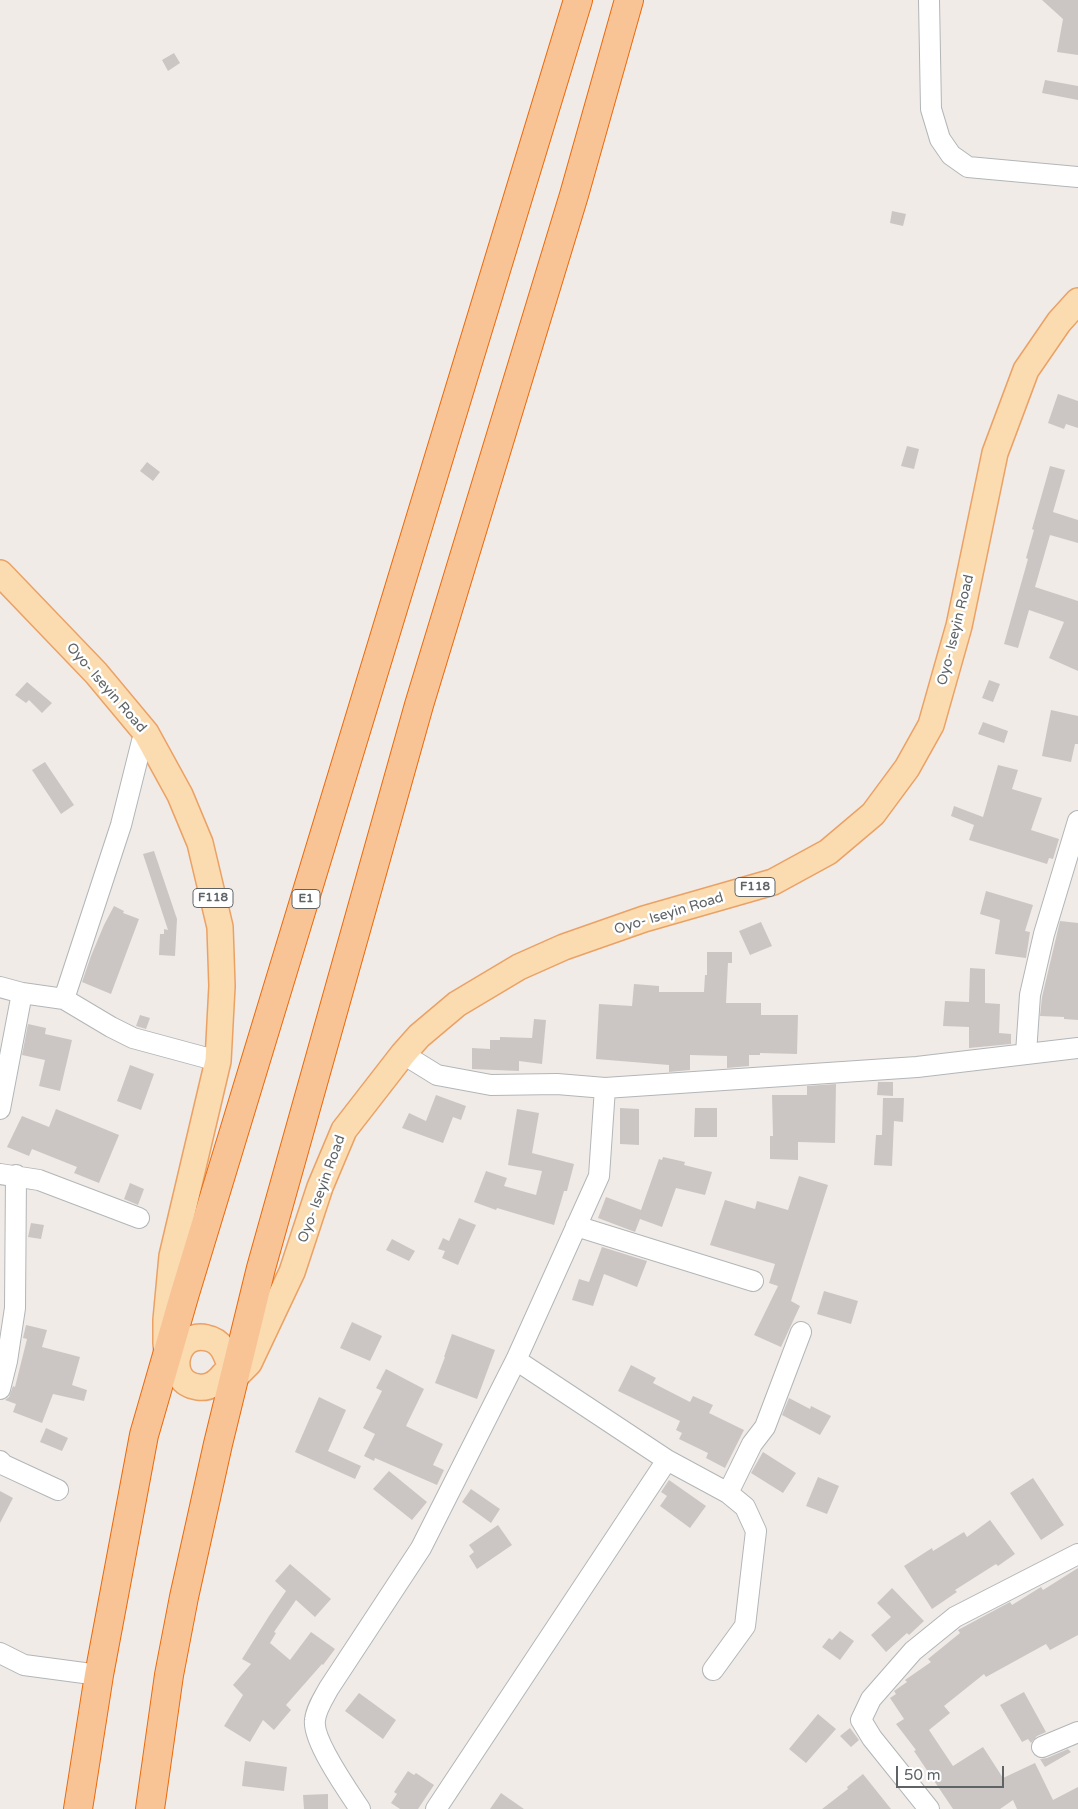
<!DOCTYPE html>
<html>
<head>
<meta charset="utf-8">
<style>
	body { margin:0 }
	#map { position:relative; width:1078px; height:1809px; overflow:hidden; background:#f0ebe7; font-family:"Varela Round",sans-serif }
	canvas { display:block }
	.scale { position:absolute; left:896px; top:1766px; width:108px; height:22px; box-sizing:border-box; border:2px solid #5e6466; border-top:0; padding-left:6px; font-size:15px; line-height:18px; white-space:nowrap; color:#5e6466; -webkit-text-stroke:4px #fff; paint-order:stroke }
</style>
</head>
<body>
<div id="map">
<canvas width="1078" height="1809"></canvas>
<div class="scale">50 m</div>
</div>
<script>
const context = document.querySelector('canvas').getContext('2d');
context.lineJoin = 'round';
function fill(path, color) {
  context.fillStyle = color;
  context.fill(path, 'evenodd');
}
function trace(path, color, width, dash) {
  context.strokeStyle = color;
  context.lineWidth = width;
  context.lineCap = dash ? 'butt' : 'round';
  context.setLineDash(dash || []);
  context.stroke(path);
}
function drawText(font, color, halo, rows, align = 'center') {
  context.font = font + ' "Varela Round",sans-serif';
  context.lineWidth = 5;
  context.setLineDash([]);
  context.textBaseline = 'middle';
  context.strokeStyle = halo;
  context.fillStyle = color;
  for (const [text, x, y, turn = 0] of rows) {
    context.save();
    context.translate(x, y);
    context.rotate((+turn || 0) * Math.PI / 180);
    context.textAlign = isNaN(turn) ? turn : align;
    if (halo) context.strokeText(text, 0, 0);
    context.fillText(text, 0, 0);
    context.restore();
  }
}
fill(new Path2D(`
	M1042,0H1078V55L1057,52L1063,19Z
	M174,53L180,63L168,71L162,60Z
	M1045,80L1078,86V100L1042,93Z
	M892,211L906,214L903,226L890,223Z
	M1058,394L1078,401V428L1066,424L1064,429L1048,423Z
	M907,446L919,449L914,469L901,466Z
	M147,462L160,472L153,481L140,471Z
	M1050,466L1065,470L1053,512L1078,520V543L1050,535L1035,587L1078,601V671L1049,658L1064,622L1029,610L1018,648L1004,644L1028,559L1026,558L1034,530L1032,529Z
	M989,680L1000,684L993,702L982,698Z
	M27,682L52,703L42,713L29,700L26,703L15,695Z
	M1051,710L1078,716V744H1075L1071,762L1042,756Z
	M983,722L1008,731L1004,743L978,734Z
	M45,762L74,805L61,814L32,770Z
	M998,765L1018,770L1012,789L1042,798L1031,830L1059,839L1053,859L1049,858L1047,864L969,840L974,825L951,816L954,806L983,817Z
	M154,851L177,919L175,956L159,955L160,934H164V929L168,930L143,854Z
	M986,891L1033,905L1025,931L1030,932L1026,958L995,954L1000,920L980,914Z
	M114,906L124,911L123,913L139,919L111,994L82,982L91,956L104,925Z
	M1060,921L1078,923V1020L1064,1019V1017L1040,1016L1042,997Z
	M761,922L772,946L750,955L739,931Z
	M707,952H732V963H728L726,1003H761V1015H798L797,1054L760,1053V1055H749V1066L727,1068V1056L690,1055V1070L669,1072V1065L596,1059L599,1004L632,1006L634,984L659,986V992H704L705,975H707Z
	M970,968L985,969V1003L1000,1004L999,1033L1011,1034V1044L969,1048V1027L943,1026L945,1001L969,1002Z
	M140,1015L150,1018L146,1029L136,1026Z
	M534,1019L546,1020L542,1064L519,1061V1071L472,1069V1048L490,1049V1040H500V1037L532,1038Z
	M28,1024L46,1028L45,1034L72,1040L60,1091L39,1086L45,1060L22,1055Z
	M130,1065L154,1074L141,1110L117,1101Z
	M878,1082H893V1096L877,1095Z
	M836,1084L835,1143L798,1142V1160L770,1159V1136H773L772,1095H807V1086Z
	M436,1095L466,1106L461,1120L453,1117L443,1143L402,1128L409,1113L426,1121Z
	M883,1098H904L903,1122L894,1121L892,1166L874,1165L876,1135H882Z
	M620,1108L639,1109V1145L620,1144Z
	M695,1108H717V1137H694Z
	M56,1109L119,1135L99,1183L74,1173L77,1167L32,1149L29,1156L7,1147L22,1116L49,1127Z
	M517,1109L539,1113L532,1153L574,1164L567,1191H564L554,1225L497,1208L496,1210L474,1202L486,1171L507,1178L504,1186L536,1195L542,1171L508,1165Z
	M663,1157L685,1162L684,1165L712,1172L705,1195L676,1188L662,1227L640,1219L635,1232L598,1218L606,1197L641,1210L659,1159L662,1160Z
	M799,1176L828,1185L791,1301L800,1306L781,1347L754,1335L778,1286L769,1283L775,1264L710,1245L725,1200L755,1209L757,1201L788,1210Z
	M130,1183L144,1189L138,1205L124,1199Z
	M459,1218L476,1225L458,1265L442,1258L445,1251L438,1249L443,1238L449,1241Z
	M31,1223L44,1225L41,1239L28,1237Z
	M392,1239L415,1251L409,1261L386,1250Z
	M602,1247L647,1261L637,1287L604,1274L593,1306L572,1300L579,1279L589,1282Z
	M824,1291L858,1301L851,1324L817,1314Z
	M352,1322L382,1336L370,1361L340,1348Z
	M26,1325L47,1330L42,1347L80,1357L72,1385L87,1390L84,1401L53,1394L42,1423L13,1412L16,1404L5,1400L9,1397L13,1386L15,1387L27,1339L23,1338Z
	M452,1334L495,1350L477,1399L435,1383L445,1357H444Z
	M631,1365L656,1378L653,1383L690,1402L693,1396L713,1405L709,1413L744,1430L725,1468L706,1458L708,1453L679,1439L682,1433L676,1430L680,1421L618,1391Z
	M386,1369L424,1389L406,1426L443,1444L433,1465L444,1470L437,1485L375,1458L374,1461L364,1456L375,1434L363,1428L382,1391L376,1388Z
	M319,1397L346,1410L328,1451L361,1466L355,1479L295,1452Z
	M789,1398L810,1409L811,1406L831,1416L820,1435L782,1415Z
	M46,1428L68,1438L62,1451L40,1442Z
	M763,1452L796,1473L783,1493L751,1473Z
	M389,1471L427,1502L412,1520L373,1489Z
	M818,1477L839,1486L827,1514L806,1506Z
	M1033,1478L1064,1525L1041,1540L1010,1493Z
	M669,1480L706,1506L690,1528L660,1506L667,1496L661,1492Z
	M471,1489L500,1509L491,1523L462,1502Z
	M0,1491L13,1498L0,1523Z
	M990,1520L1015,1554L998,1566L996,1564L955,1590L957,1592L932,1609L904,1566L932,1548L933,1551L964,1532L967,1537Z
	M498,1525L512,1545L477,1569L469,1556L474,1552L469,1545Z
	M290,1564L331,1599L315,1617L296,1600L274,1632L276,1633L270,1643L290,1660L311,1632L335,1649L323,1665L322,1664L286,1705L291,1710L274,1730L263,1720L250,1742L224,1726L243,1695L233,1685L251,1664L242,1659L269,1616L286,1591L275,1581Z
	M1078,1568V1635L1050,1650L1046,1644L986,1677L984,1674L944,1706L950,1713L929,1730L953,1766L983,1747L1003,1778L1035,1763L1053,1800L1078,1787V1809H1017L1013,1800L1000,1809H953L914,1751L916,1750L896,1724L904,1719L890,1698L896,1694L894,1691L907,1682L905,1680L931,1662L928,1659L960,1633L958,1630L1010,1602L1012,1605L1041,1587L1043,1590Z
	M892,1588L924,1621L909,1635L907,1633L886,1652L871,1635L891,1617L877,1603Z
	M840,1631L854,1641L840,1660L822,1647L829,1638L832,1640Z
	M1024,1692L1046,1732L1037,1736L1031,1743L1028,1739L1022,1742L1000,1705Z
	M359,1693L396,1720L383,1739L345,1711Z
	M818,1714L836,1729L806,1763L789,1749Z
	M850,1728L859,1740L851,1747L840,1736Z
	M1068,1749L1071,1752L1045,1767L1040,1759L1047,1758Z
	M245,1761L287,1767L284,1791L242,1786Z
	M408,1771L414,1775L416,1773L434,1785L418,1809H400L391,1803L397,1794L394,1792Z
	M863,1774L891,1809H822L848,1789L847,1787Z
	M501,1793L524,1809H490Z
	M328,1794V1809H304L303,1795Z`), '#cbc6c4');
const minor = new Path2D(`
	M929,0L931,109L940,139L951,155L968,167L1078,177
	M0,987L22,993L64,999L111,1027L133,1038L218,1061
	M64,999L121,825L142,741
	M1026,1053L1030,995L1044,934L1078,821
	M403,1054L437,1075L491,1085L557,1084L605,1088L917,1067L1078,1048
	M0,1109L22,993
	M0,1174L39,1180L139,1218
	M576,1226L753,1281
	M516,1360L667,1460L728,1493L745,1507L756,1531L745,1626L713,1670
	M0,1389L7,1361L15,1308L16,1175
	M0,1461L4,1465L58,1490
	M728,1493L752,1444L765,1427L801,1332
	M0,1653L24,1665L99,1675
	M1042,1747L1078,1732
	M360,1809C348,1791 312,1740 315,1720C316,1709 324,1697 329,1688L421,1548L516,1360L599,1176L605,1088
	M436,1809L667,1460
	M929,1809L872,1738L861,1720L871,1699L913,1651L955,1617L1078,1554`);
const major = new Path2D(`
	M0,573L96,673L146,733L180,795L200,843L220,927L222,986L218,1061L172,1256L166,1320V1343L167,1352L178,1372
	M224,1374C218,1382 209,1389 198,1387C164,1383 174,1330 207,1338C213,1339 219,1343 223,1349C228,1357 231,1368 234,1378
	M214,1384L234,1378L249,1363L292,1272L320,1187L344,1130L403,1054L419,1036L457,1004L519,967L564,947L644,919L773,882L828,852L873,814L907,768L931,725L959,626L995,453L1026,370L1059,322L1078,301`);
const highway = new Path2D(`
	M78,1809L99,1675L144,1435L185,1293L578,0
	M150,1809L169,1675L184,1597L218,1444L261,1268L419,705L574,195L629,0`);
trace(minor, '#b2b6b8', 22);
trace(major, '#eba164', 28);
trace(highway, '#eb690b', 30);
trace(minor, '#fff', 20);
trace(major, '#fbdbb0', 25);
trace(highway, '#f8c495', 28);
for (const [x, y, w] of [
	[755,887,40],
	[213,898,40],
	[306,899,28]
]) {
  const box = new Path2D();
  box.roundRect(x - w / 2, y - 9.5, w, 19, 4);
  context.fillStyle = '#fff';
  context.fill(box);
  trace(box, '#5e6466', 1);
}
drawText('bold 12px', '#5e6466', null, [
	["F118",755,887],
	["F118",213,898],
	["E1",306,899]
]);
drawText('14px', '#5e6466', '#fff', [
	["Oyo- Iseyin Road",956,630,-76],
	["Oyo- Iseyin Road",106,688,49],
	["Oyo- Iseyin Road",669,914,-17],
	["Oyo- Iseyin Road",322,1189,-70]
]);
</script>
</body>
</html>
